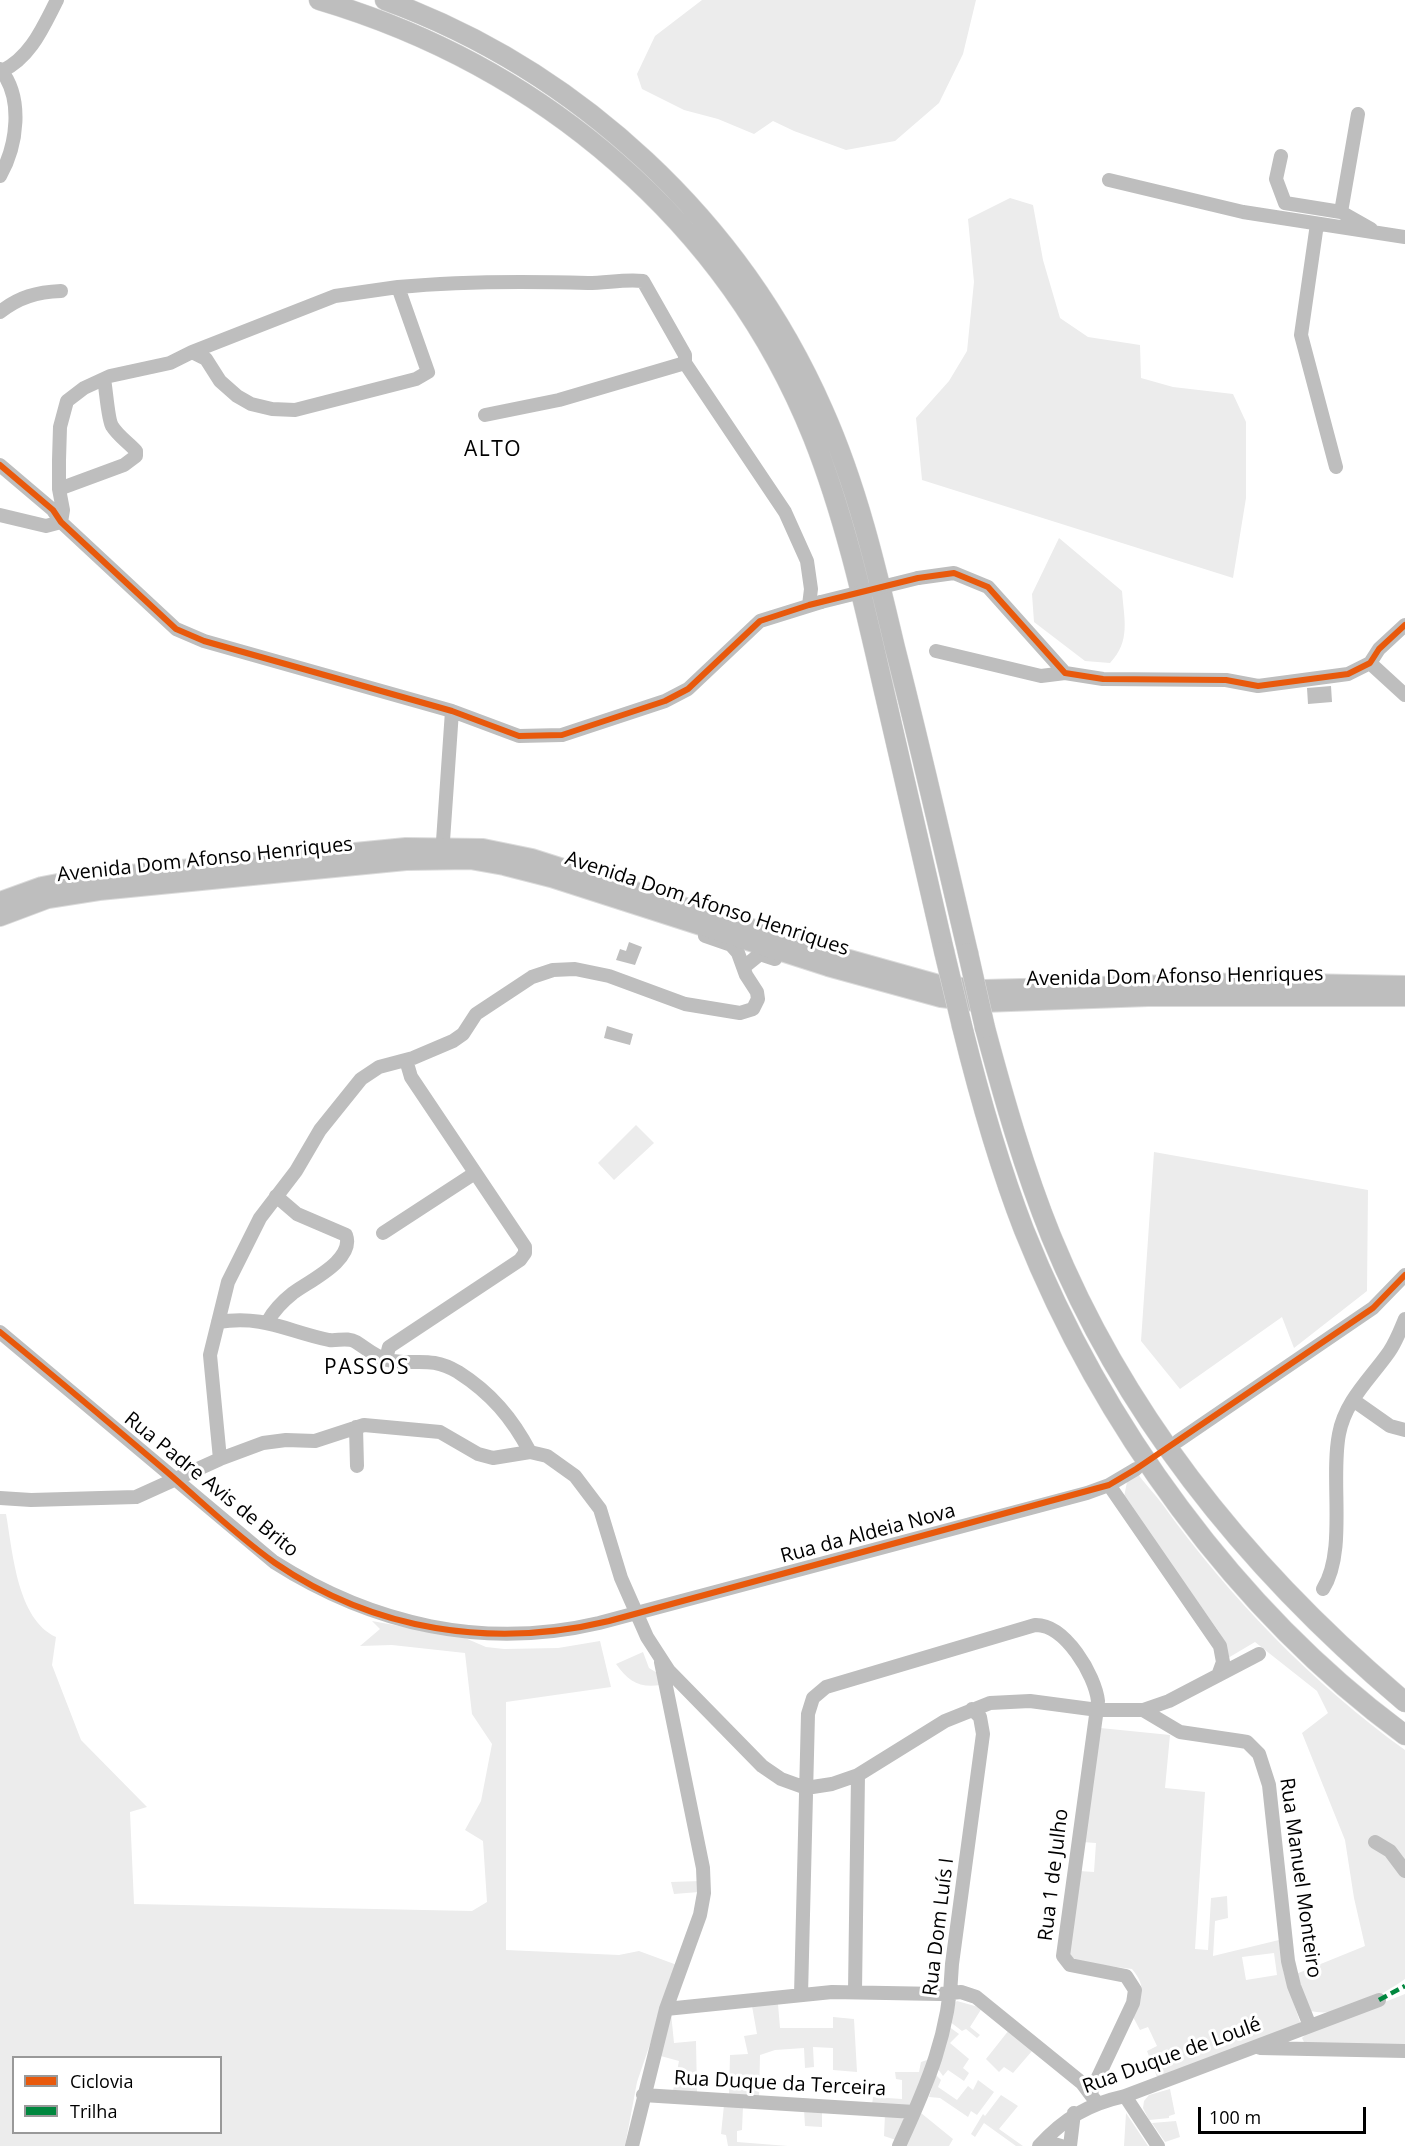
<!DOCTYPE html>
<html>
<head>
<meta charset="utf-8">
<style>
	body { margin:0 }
	#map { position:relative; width:1405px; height:2146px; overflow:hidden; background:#fff; font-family:"Open Sans",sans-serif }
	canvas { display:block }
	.legend { position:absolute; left:12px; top:2056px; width:210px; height:78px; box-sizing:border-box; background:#fff; border:2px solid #999; margin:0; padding:8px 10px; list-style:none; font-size:18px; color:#000 }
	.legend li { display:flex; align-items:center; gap:12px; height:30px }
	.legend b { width:30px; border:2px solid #999 }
	.scale { position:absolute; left:1198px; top:2107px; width:168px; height:27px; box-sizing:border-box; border:3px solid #000; border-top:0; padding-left:8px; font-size:18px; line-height:21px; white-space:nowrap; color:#000; -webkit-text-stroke:4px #fff; paint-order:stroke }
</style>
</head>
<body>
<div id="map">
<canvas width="1405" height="2146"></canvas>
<ul class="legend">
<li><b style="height:8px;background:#e8590c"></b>Ciclovia</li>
<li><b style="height:8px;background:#00873e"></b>Trilha</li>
</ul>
<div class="scale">100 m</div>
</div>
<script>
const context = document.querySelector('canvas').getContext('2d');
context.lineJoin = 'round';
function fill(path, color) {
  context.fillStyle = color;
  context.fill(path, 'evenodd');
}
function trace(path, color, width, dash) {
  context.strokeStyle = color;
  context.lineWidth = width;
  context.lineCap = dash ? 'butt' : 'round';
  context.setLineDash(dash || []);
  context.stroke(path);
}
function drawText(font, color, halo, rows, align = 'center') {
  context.font = font + ' "Open Sans",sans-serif';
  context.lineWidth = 6;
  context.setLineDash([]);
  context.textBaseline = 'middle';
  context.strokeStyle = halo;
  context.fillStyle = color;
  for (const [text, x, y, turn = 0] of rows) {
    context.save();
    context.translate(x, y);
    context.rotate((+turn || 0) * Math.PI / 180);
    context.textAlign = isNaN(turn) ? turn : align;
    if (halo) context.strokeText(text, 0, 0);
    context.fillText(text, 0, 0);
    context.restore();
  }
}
fill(new Path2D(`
	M702,0H976L963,54L939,103L895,141L846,150L794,131L773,121L754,134L718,119L684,110L642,89L637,74L655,36Z
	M1010,198L1033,205L1043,260L1060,318L1088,337L1140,345L1141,378L1173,387L1233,394L1246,422V498L1233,578L922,480L916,418L949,381L967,351L974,282L968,219Z
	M1059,538L1122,591C1124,619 1131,641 1110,663L1085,661L1034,622L1032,594Z
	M636,1125L654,1143L614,1180L598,1163Z
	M1154,1152L1368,1190L1367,1291L1294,1348L1282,1317L1180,1389L1141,1341Z
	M1138,1474C1144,1483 1155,1494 1163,1505C1229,1597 1313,1684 1405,1750V1979C1379,1997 1342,2018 1310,2011L1296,1974L1365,1946L1354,1898L1345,1840L1302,1733L1328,1713L1317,1691L1255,1642L1228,1658L1219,1632L1124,1497L1127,1482Z
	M0,1514H6C13,1553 17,1619 56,1637L52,1665L81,1740L147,1807L130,1812L134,1904L472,1911L487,1902L483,1841L465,1830L481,1801L492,1744L472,1714L465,1653L392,1645L360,1646L380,1629L372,1621L465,1638L486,1647L504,1649L558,1648L600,1641L611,1687L506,1702V1950L619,1955L639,1951L677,1965L637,2082L625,2146H0ZM14,2058H220V2132H14Z
	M643,1652L649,1668L659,1674L661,1685C639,1688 629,1682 616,1664Z
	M1100,1728L1170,1735L1165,1788L1205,1792L1195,1949L1208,1950L1211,1898L1227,1896L1228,1918L1215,1921L1213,1956L1279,1940L1284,1974L1300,2022L1296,2027L1157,2077L1147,2051L1157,2046L1148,2027L1140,2030L1132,2015C1141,1994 1148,1989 1132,1969L1077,1962L1070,1958L1068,1950L1079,1871L1094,1872L1096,1843L1082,1842ZM1274,1953L1277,1975L1246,1980L1242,1957Z
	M701,1881L699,1892L674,1894L671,1882Z
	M1405,1994V2044H1305L1302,2038L1307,2033Z
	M957,2001L982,2008L970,2027L980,2035L977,2038L966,2029L962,2031L949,2021L952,2005Z
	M778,2004L780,2028H833V2017L854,2019L857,2072L833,2070V2048L813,2047L814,2067L805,2068L804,2048L775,2050L760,2055L759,2097L729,2095L730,2055L748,2054L744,2036L757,2034L752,2006Z
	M671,2013L674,2043L696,2041L697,2093L673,2091L679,2061L657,2055Z
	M948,2026L959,2034L950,2043L969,2059L963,2068L969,2073L964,2081L948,2070L943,2076L938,2069Z
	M1009,2030L1032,2051L1013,2073L1004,2067L999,2072L986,2059Z
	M930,2059L911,2105H872L873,2097L902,2099V2080L896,2079L895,2072H919L921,2062Z
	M936,2075L941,2080L938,2087L957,2100L968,2086L973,2090L978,2080L994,2092L977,2115L971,2111L968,2117L940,2098L929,2097Z
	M1170,2089L1175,2114L1169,2116V2118L1149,2120L1143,2108L1144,2101L1149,2095Z
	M1001,2095L1018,2106L999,2129L1023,2146H1016L984,2123L975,2137L971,2134L983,2114L985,2116Z
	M724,2105L743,2106L742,2130L737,2131V2142L788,2146H728L726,2135L721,2134Z
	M804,2109L822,2110V2127L805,2126Z
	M921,2113L953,2139L949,2146H904Z
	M1126,2113L1148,2146H1124Z
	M885,2114L902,2117L904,2122L896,2140L884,2136Z
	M1176,2121L1180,2137L1165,2142L1152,2123Z`), '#ececec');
fill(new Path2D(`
	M1331,686L1332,702L1308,704L1307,688Z
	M629,942L642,947L635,965L616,960L620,949L626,951Z
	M607,1026L633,1034L630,1045L604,1038Z`), '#bfbfbf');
const major = new Path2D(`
	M0,901L42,886L79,879L406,847L483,848L532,858L849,959L942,985L984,989L1249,982L1405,985
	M0,917L48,899L99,891L406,861L470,860L504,866L551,878L828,967L941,998L983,1003L1148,997H1405`);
const highway = new Path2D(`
	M319,0C541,66 726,221 813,437C846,520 865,608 885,695C904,781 924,866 944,951
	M385,0C579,71 740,221 823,410C857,486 876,567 895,648C921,749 944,851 968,953
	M962,1026C979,1095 998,1163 1024,1230C1101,1423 1236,1611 1405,1735
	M985,1028C1004,1099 1024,1169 1051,1236C1127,1422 1253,1574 1405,1702`);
trace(major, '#dbdbdb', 20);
trace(highway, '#dbdbdb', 21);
trace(new Path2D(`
	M0,69C24,98 17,146 0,176
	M2,71C31,57 43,27 57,0
	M1358,114L1341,212L1371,229
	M1281,156L1276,179L1285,203L1341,212
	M1109,180L1243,212L1405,237
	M1317,224L1301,335L1336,467
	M398,287C461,281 524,281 588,283C607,283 624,279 643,281L685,355V363L559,400L485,415
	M0,312C19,297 37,292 61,291
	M685,363L785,512L807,561L811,589L809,605
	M0,465L53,510L61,522L176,629L204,641L452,711L519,736L562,735L665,701L688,689L760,621L821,602
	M59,489L124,465L136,456V451C129,443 118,436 112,426C108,420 106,389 104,379
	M0,515L46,526L61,522
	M61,522L63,510L59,489V460L60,427L67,401L84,388L110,376L170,363L192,352L206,359L220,381L237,396L251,404L272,409L295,410L416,379L428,372L398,287L335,296L192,352
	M918,578L954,573L988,587L1065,673L1103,679L1226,680L1258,686L1348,674L1370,663L1379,649L1405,625
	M936,651L1041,676L1065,673
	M1370,663L1405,695
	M443,841L452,711
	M744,967L760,954L775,959
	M383,1233L475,1173
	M268,1321C274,1310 283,1301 293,1293C309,1281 355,1260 346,1235L297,1214L276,1196
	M218,1322C265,1315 286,1331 329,1340C338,1341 348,1337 356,1342C367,1349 374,1356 387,1360C415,1366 429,1355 458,1372C491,1393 512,1418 530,1452
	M0,1332L274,1562C373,1625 484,1650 599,1623L1087,1493L1109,1485L1136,1469
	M386,1359L389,1347L520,1260L525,1253V1247L411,1077L406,1060
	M1353,1400L1390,1426L1405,1430
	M356,1427L357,1466
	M1178,1441L1373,1308L1405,1275
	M220,1459L210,1355L228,1282L260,1218L296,1171L320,1130L361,1079L379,1067L413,1058L453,1041L463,1034L476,1014L532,977L553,970L575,969L609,976L685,1004L740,1013L753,1009L758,999L757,992L746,975L738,953L731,945L705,936
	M1109,1485L1220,1646L1223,1662L1219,1673
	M0,1498L31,1500L136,1497L220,1459L263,1443L286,1440L315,1441L364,1425L440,1432L478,1454L493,1458L530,1452L547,1456L575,1476L600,1509L621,1578L647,1637L669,1671L762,1766L781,1779L806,1788L832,1784L858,1775L945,1721L990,1703L1030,1701L1098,1710H1143L1169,1701L1259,1654
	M1323,1589C1347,1551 1330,1480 1339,1434C1345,1401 1370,1379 1389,1352C1396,1342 1400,1331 1405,1319
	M1143,1710L1180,1732L1241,1741L1247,1742L1259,1754L1269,1785L1288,1961L1294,1986L1310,2026
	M1375,1842L1390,1851L1405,1871
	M855,1991L858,1775
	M801,1995L808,1714L813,1698L826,1687L1035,1625C1065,1624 1095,1675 1098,1701L1063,1956L1070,1965L1126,1976L1135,1990L1133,2003L1091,2092
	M666,2009L832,1992L940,1994L961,1992L976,1997L1082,2083L1097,2103
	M1260,2048L1405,2051
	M643,2095L914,2112
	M1125,2096L1158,2146
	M1044,2141L1061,2146
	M632,2146L666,2009L700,1915L704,1893L703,1868L661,1662
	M899,2146C927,2085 950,2033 952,1964L983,1734L980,1717L972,1709
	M1039,2146C1064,2118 1089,2104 1125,2096L1379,2000
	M1070,2146L1074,2113`), '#bebebe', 14);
trace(major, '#bebebe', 18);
trace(highway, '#bebebe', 20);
const highwayBridge = new Path2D(`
	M944,951L962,1026
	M968,953L985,1028`);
trace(highwayBridge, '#dbdbdb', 21, []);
trace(new Path2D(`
	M821,602L918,578`), '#bebebe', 14);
trace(highwayBridge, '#bebebe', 20);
trace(new Path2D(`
	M1379,2000L1405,1986`), '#00873e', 4.5, [9, 4.5]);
trace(new Path2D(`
	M0,465L53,510L61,522L176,629L204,641L452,711L519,736L562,735L665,701L688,689L760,621L809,605L918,578L954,573L988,587L1065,673L1103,679L1226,680L1258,686L1348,674L1370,663L1379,649L1405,625
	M0,1332C54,1376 107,1421 160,1466C198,1498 234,1534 275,1563C374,1631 493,1649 609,1621L1109,1485L1136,1469L1373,1308L1405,1275`), '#e8590c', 6);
drawText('20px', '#000', '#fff', [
	["Avenida Dom Afonso Henriques",205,860,-6],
	["Avenida Dom Afonso Henriques",707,904,18],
	["Avenida Dom Afonso Henriques",1175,977,-1],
	["Rua Padre Avis de Brito",211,1485,39],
	["Rua da Aldeia Nova",868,1534,-15],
	["Rua 1 de Julho",1054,1875,-83],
	["Rua Manuel Monteiro",1300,1878,82],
	["Rua Dom Luís I",939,1927,-83],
	["Rua Duque de Loulé",1172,2056,-20],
	["Rua Duque da Terceira",780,2084,3]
]);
context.letterSpacing = '1.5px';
drawText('21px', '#000', '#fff', [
	["ALTO",493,450],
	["PASSOS",367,1368]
]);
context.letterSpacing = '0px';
</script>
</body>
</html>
